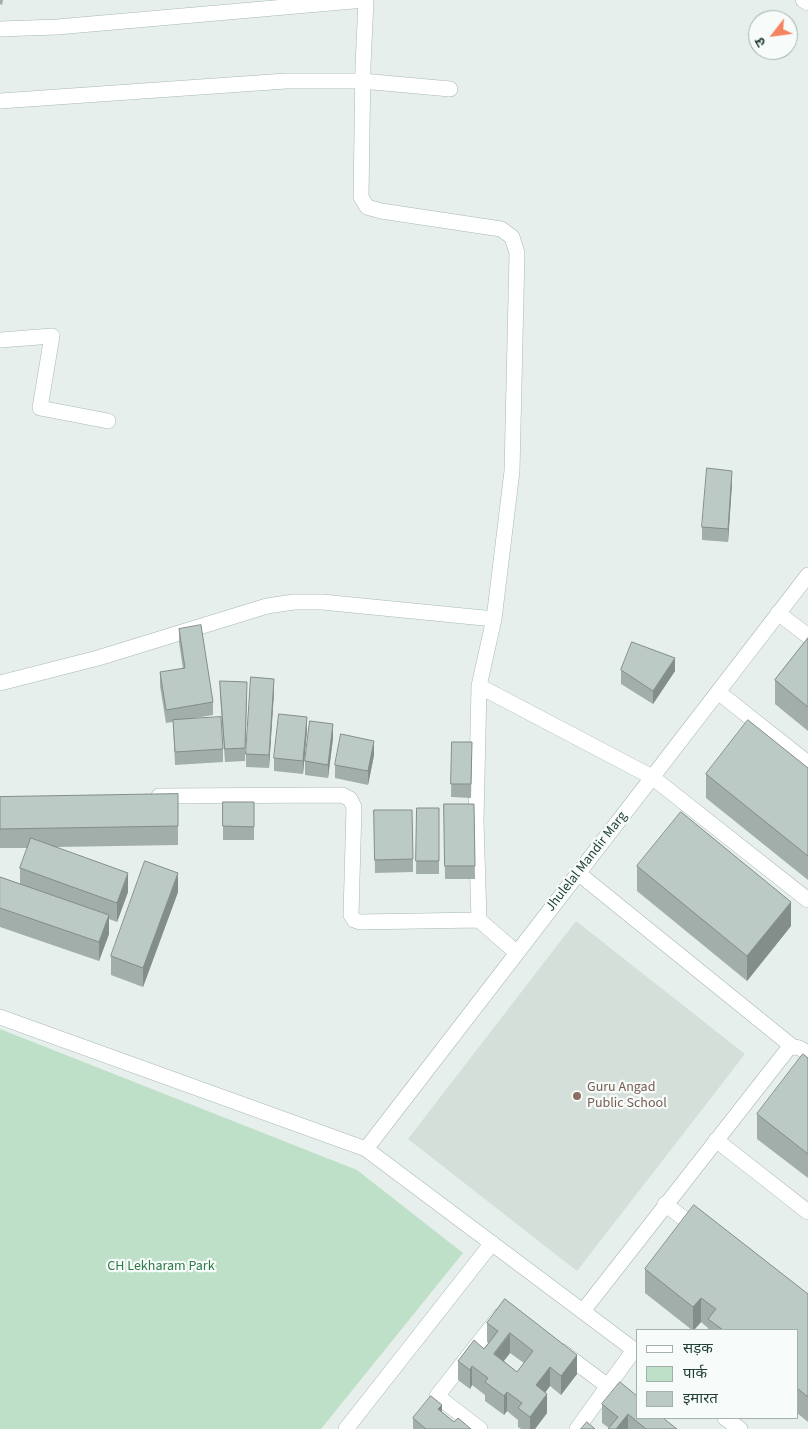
<!DOCTYPE html>
<html>
<head>
<meta charset="utf-8">
<style>
	body { margin:0 }
	#map { position:relative; width:808px; height:1429px; overflow:hidden; background:#e6efeb; font-family:"Source Sans 3","Noto Sans Devanagari",sans-serif }
	canvas { display:block }
	.legend { position:absolute; left:636px; top:1329px; width:162px; height:90px; box-sizing:border-box; background:#f7fbf9; border:1px solid #a3b1ad; margin:0; padding:6px 9px; list-style:none; font-size:15px; color:#24423a }
	.legend li { display:flex; align-items:center; gap:10px; height:25px }
	.legend b { width:25px; border:1px solid #a3b1ad }
	.north { position:absolute; left:748px; top:10px; width:50px; height:50px; box-sizing:border-box; background:#f7fbf9; border:1px solid #a3b1ad; border-radius:50%; rotate:240deg; font-size:14px; font-weight:700; line-height:20px; text-align:center; color:#24423a }
	.north::after { content:''; display:block; margin:auto; width:18px; height:22px; background:#f4845f; clip-path:polygon(50% 0,100% 100%,50% 72%,0 100%) }
</style>
</head>
<body>
<div id="map">
<canvas width="808" height="1429"></canvas>
<ul class="legend">
<li><b style="height:6px;background:#fff"></b>सड़क</li>
<li><b style="height:14px;background:#bfe0c8"></b>पार्क</li>
<li><b style="height:14px;background:#bbcac4"></b>इमारत</li>
</ul>
<div class="north">उ</div>
</div>
<script>
const context = document.querySelector('canvas').getContext('2d');
context.lineJoin = 'round';
function fill(path, color) {
  context.fillStyle = color;
  context.fill(path, 'evenodd');
}
function trace(path, color, width, dash) {
  context.strokeStyle = color;
  context.lineWidth = width;
  context.lineCap = dash ? 'butt' : 'round';
  context.setLineDash(dash || []);
  context.stroke(path);
}
function drawText(font, color, halo, rows, align = 'center') {
  context.font = font + ' "Source Sans 3",sans-serif';
  context.lineWidth = 4.5;
  context.setLineDash([]);
  context.textBaseline = 'middle';
  context.strokeStyle = halo;
  context.fillStyle = color;
  for (const [text, x, y, turn = 0] of rows) {
    context.save();
    context.translate(x, y);
    context.rotate((+turn || 0) * Math.PI / 180);
    context.textAlign = isNaN(turn) ? turn : align;
    if (halo) context.strokeText(text, 0, 0);
    context.fillText(text, 0, 0);
    context.restore();
  }
}
fill(new Path2D(`
	M576,921L745,1054L577,1271L408,1139Z`), '#d4dfda');
fill(new Path2D(`
	M0,1029L357,1170L463,1253L321,1429H0Z`), '#bfe0c8');
const minor = new Path2D(`
	M366,0L363,66L361,197L367,207L381,211L501,229L512,237L517,253L512,471L494,619L479,686L476,821L479,920
	M803,0L808,3
	M0,29L57,27L365,0
	M0,101L286,81H362L450,89
	M0,340L52,336L40,408L108,421
	M778,613L808,636
	M0,683L98,658L267,606L294,602H322L494,619
	M479,686L652,777L808,900
	M718,692L808,763
	M159,796L342,795L350,799L354,807L351,915L354,920L360,922L479,920L517,953
	M578,873L793,1047
	M0,1017L366,1149L637,1352
	M716,1140L808,1212
	M366,1149L808,575
	M665,1204L700,1231
	M583,1311L788,1049C797,1045 801,1048 808,1054
	M561,1351L609,1387
	M725,1418L740,1429
	M346,1429L492,1243
	M480,1429L437,1396L500,1316
	M577,1429L634,1350`);
trace(minor, '#a8b8b2', 16);
trace(minor, '#fff', 15);
fill(new Path2D(`
	M0,0H3L2,5L0,4Z
	M732,484L728,542L702,540V527Z
	M179,629L213,702V715L189,719L223,749V762L175,765L173,722L166,723L160,686V672L183,669L179,642Z
	M808,638V731L775,704V680Z
	M621,670L675,671L653,704L621,684Z
	M220,681L247,695L245,761L225,762L220,694Z
	M274,692L269,768L246,767V754Z
	M307,730L303,774L274,771V758Z
	M333,738L328,778L305,775V761Z
	M452,742L472,755L471,798L451,797Z
	M374,755L368,785L335,778V765Z
	M808,768V880L706,798V774Z
	M178,794V845L56,847L128,892L117,922L109,919V934L99,961L0,927V877L20,884V868L28,848H0V797Z
	M223,802H254V840H223Z
	M444,804H474L475,879H445Z
	M417,808H439V874H416Z
	M374,810L413,859V872L375,873Z
	M637,866L791,926L747,981L637,891Z
	M178,892L143,987L111,975V956Z
	M808,1058V1178L757,1139V1114Z
	M645,1269L808,1294V1422L797,1413V1330H708V1328L701,1322L694,1330H692L645,1293Z
	M505,1299L577,1374L561,1395L550,1386L545,1392L547,1413L535,1429H521L518,1427V1420L507,1411L504,1415L485,1401V1395L472,1385L470,1389L458,1380V1361L484,1349L489,1343L487,1342V1323ZM510,1353L524,1363L517,1372L504,1361Z
	M602,1404L677,1429H608L609,1428L602,1423Z
	M442,1412L454,1422L471,1429H413V1418Z`), '#a1aea9');
fill(new Path2D(`
	M732,471V484L728,542V529Z
	M675,658V671L653,704V691Z
	M274,679V692L269,768V755Z
	M307,717V730L303,774V761Z
	M333,724V738L328,778V765Z
	M374,741V755L368,785V771Z
	M128,873V892L117,922V903Z
	M178,873V892L143,987V968Z
	M791,902V926L747,981V956Z
	M109,915V934L99,961V942Z
	M701,1298V1322L694,1330H693V1307Z
	M510,1333V1353L494,1373V1354Z
	M577,1355V1374L561,1395V1376Z
	M472,1366V1385L470,1389V1370Z
	M550,1367V1386L536,1405V1385Z
	M507,1392V1411L504,1415V1396Z
	M547,1394V1413L535,1429H530V1417Z
	M442,1405V1424L438,1409Z
	M628,1414V1429H616Z`), '#838d89');
const building = new Path2D(`
	M707,468L732,471L728,529L702,527Z
	M201,625L213,702L166,710L160,672L185,668L179,629Z
	M808,638V707L775,680Z
	M632,642L675,658L653,691L621,670Z
	M251,677L274,679L269,755L246,754Z
	M220,681L247,682L245,748L225,749Z
	M279,714L307,717L303,761L274,758Z
	M221,717L223,749L175,752L173,720Z
	M748,720L808,768V856L706,774Z
	M310,721L333,724L328,765L305,761Z
	M341,734L374,741L368,771L335,765Z
	M452,742H472L471,784H451Z
	M178,794V826L0,829V797Z
	M223,802H254V827L223,826Z
	M444,804H474L475,866H445Z
	M417,808H439V861H416Z
	M374,810H412L413,859L375,860Z
	M681,812L791,902L747,956L637,866Z
	M31,838L128,873L117,903L20,868Z
	M145,861L178,873L143,968L111,956Z
	M0,877L109,915L99,942L0,908Z
	M803,1054L808,1058V1154L757,1114Z
	M694,1205L808,1294V1397L797,1388V1330H723L708,1319L716,1309L701,1298L693,1307L645,1269Z
	M505,1299L577,1355L561,1376L550,1367L536,1385L547,1394L530,1417L518,1408L522,1403L507,1392L504,1396L485,1382L488,1378L472,1366L470,1370L458,1361L474,1340L484,1349L498,1331L487,1323ZM510,1333L533,1351L517,1372L494,1354Z
	M620,1382L637,1396V1418H663L677,1429H646L628,1414L616,1429H608L618,1417L602,1404Z
	M431,1396L442,1405L438,1409L454,1422L458,1418L471,1429H426L413,1418Z
	M587,1422L595,1429H581Z`);
fill(building, '#bbcac4');
trace(building, '#838d89', 1);
for (const [x, y, r, color] of [
	[577,1096,5,"#8d6e63"]
]) {
  const dot = new Path2D();
  dot.arc(x, y, r, 0, 2 * Math.PI);
  context.fillStyle = color;
  context.fill(dot);
  trace(dot, '#f7fbf9', 2);
}
drawText('14px', '#24423a', '#f7fbf9', [
	["Jhulelal Mandir Marg",587,862,-52]
]);
drawText('14px', '#785e54', '#f7fbf9', [
	["Guru Angad",587,1088],
	["Public School",587,1104]
], 'left');
drawText('14px', '#2d7a4b', '#f7fbf9', [
	["CH Lekharam Park",161,1267]
]);
</script>
</body>
</html>
